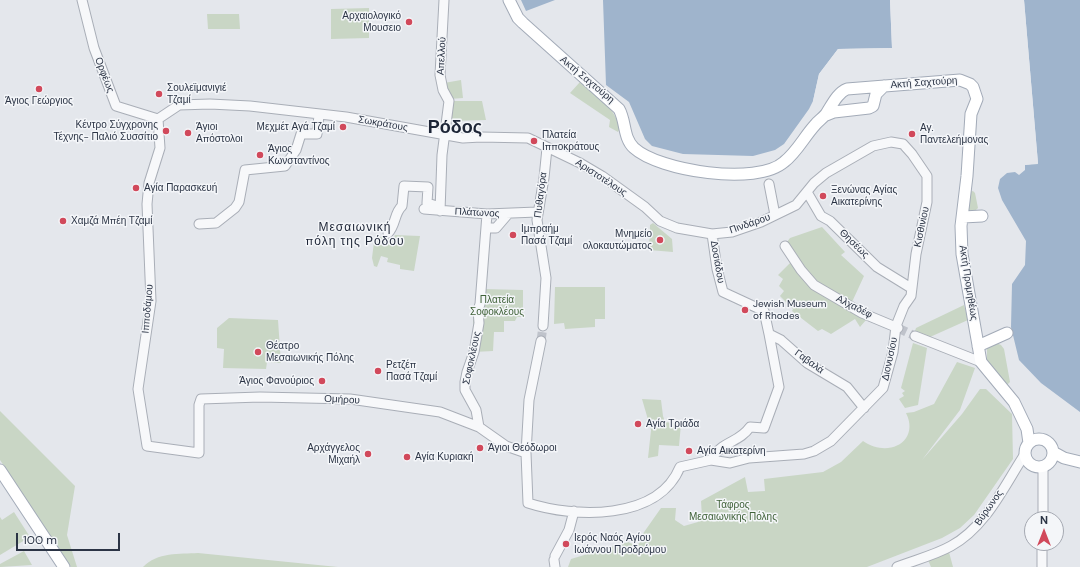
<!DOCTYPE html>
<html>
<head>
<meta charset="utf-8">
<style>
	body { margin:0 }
	#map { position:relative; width:1080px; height:567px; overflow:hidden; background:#e4e7ec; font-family:"DM Sans",sans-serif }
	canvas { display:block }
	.north { position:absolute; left:1024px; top:511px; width:40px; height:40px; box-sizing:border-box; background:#f4f6f9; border:1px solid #a4a8b1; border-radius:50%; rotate:0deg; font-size:11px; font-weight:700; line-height:16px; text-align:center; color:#2b3445 }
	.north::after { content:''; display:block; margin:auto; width:14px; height:18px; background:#d1495b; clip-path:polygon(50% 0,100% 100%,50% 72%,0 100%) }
	.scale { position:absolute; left:16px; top:533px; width:104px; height:18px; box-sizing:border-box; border:2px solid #2b3445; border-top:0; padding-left:5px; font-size:12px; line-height:14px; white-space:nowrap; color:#2b3445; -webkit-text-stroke:3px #f4f6f9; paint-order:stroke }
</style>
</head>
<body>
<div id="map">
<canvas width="1080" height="567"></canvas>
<div class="north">N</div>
<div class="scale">100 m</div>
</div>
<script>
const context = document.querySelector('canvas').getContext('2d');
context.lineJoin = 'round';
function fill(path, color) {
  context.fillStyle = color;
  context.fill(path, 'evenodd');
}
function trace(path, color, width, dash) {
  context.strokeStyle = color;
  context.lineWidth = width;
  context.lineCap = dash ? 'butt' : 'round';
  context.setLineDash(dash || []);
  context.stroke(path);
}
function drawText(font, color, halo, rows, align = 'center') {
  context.font = font + ' "DM Sans",sans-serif';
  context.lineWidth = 3;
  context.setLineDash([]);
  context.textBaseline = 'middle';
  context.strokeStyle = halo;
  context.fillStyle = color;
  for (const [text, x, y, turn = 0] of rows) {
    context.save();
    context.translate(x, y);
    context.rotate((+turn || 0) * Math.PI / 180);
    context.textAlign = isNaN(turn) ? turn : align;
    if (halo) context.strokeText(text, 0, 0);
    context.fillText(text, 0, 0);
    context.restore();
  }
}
fill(new Path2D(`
	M369,8V38L331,39V9Z
	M207,14H239L240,29H208Z
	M461,80L463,98L450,99L444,83Z
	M580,82C596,96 615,107 620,128L618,132L609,127L610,120L570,93Z
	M452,101H482L486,120L449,121Z
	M973,191L975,193L978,208L974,212L967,209L970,192Z
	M653,223L672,239L673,252L649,250L650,225Z
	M822,227L845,252L841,255L864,276L852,302L872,313L860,327L855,319L831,334L822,329L818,331L792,311L793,309L780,296L784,291L779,286L783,279L778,275L793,260L784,246L790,238Z
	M383,235L393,239L395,235L420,236L414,271L400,269V265L387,262L388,258L381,256L377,267L374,266L372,258L374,242Z
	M555,287H605V319H595V327L565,329L564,323L554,324Z
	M483,289L523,290V317H517L515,321H504V332H494L493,351L474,352L473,317L482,299Z
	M964,305L968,320L930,337L915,331L916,328Z
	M229,318L278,320L281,363L267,362L266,369L223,368L224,349L217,348V328Z
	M913,343L927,348L918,405L905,408L899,399L904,396L902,393L905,391L901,388Z
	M996,343L1001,345L1004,349L1010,382L1006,386L987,363V348Z
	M957,362L975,368L960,410L922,460L962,414L980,389H986L1012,414L1013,459L974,515L960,528L942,538L867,567H568L571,559L628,542L637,546L641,540L642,535L661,508H676L675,520L684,526L698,522L702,517L701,501L745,477L748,492L765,491L764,479L823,472L841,462L863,441C889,459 920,441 906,413L914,412L934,404Z
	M642,399L661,400L663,416L665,422L681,424L679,446L659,445L658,456L648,458L651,430Z
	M0,411L75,486L67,535L77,567H71L0,460Z
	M14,512L30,537L0,555V517L2,520Z
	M24,551L32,565L0,567V564Z
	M949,552L953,567H931L928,560Z
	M198,553L338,567H143C157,552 180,554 198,553Z`), '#c9d6c5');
fill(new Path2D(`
	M521,0H555L526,11Z
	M603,0H890L892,48L838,49L819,74L813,101L809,109L784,144L775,150L753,156L683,154L652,146L645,139L629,102L606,85Z
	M1024,0H1080V412L1041,383L1019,360L1011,327L1012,284L1025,265L1026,241L1002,200L998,188L1000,179L1007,173L1015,172L1019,175L1025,170V165L1038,163Z`), '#9fb4cc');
fill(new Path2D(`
	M890,0H892L894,49L839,51L821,74L815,102L813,101L819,74L838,49L892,48Z
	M1022,0H1024L1038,164L1025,165L1023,164L1035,162Z`), '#e4e7ec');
trace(new Path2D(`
	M898,328L915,336
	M541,341L543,326`), '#bfc3cb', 9, [9, 4.5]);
const minor = new Path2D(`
	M82,0L94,48L116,106L158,119
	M158,119L179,105L210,104L250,106L346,117L463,138L481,137L528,138L580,163L602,176L645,207L660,221L677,228L712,234L732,232L761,222L796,205L814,183L826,173L873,146L891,142L903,144L912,154L927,176V202L916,254L911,296L904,306L896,326L893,352L883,388L831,441L814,451L804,454L749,458L730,463L711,460L680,467C658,521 574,518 528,503L526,453L529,400L541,341
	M158,119L160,148L149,183L147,204L151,301L138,389L147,446L199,453V405L201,399L260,397L350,399L440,412L479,427L506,446L526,453
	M769,184L775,215
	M807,192L821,216L830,221L877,267L911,288
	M424,209L487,214L537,212
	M440,211L442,155L449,101L443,90L440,75L444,0
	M199,224L216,223L235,208L239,202L245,170L285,166L296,150L301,134H317L319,115
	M487,228H496L508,214
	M388,233C396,225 394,213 402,206L404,186L428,187L427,203L437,206
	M712,234L717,269L723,292L764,311L769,334L781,340L807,363L847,387L864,408
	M785,246L801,270L814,285L862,313L898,328
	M543,326L546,278L537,220L544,178L547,148
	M915,336L981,362
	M479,427L476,410L465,390V382L467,372L474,352L479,323L478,310L480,304L487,214
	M711,460C721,441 739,443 750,427L764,428L779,387L769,334
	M1043,519V466
	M555,556L569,530L574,511
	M554,560L555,567
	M897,567C915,560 935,555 951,546C986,527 1004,486 1025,454
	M1042,567V543`);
const major = new Path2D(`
	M509,0L518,18L523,23L619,109C626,121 623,138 634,148C659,171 757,186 784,162C797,152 804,137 815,125C818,121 823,118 826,114C832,105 837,93 847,89L960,80L970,84L973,87L977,99L971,114L967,176L961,226L962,254L981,362L1014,402L1027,429L1029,443
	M824,116L834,112L869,108L873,106L876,94L884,86
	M963,217L982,216
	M978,346L1007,333
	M1025 453a14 14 0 1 1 28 0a14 14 0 1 1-28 0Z
	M1053,452L1064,458L1080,462
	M0,470L64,567`);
trace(minor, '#a9aeb7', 11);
trace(major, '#a3abb8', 13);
trace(minor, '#f7f8fa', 9);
trace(major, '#fff', 11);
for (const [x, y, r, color] of [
	[409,22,4,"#d1495b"],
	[39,89,4,"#d1495b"],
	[159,94,4,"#d1495b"],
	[343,127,4,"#d1495b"],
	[166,131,4,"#d1495b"],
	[188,133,4,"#d1495b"],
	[912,134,4,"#d1495b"],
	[534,141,4,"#d1495b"],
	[260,155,4,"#d1495b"],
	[136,188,4,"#d1495b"],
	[823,196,4,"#d1495b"],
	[63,221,4,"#d1495b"],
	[513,235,4,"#d1495b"],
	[660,240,4,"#d1495b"],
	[745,310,4,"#d1495b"],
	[258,352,4,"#d1495b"],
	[378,371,4,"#d1495b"],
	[322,381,4,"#d1495b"],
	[638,424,4,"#d1495b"],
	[480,448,4,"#d1495b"],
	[689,451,4,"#d1495b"],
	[368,454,4,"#d1495b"],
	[407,457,4,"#d1495b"],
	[566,544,4,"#d1495b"]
]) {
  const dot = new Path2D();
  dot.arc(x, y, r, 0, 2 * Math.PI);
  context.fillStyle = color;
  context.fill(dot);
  trace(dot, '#f4f6f9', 1.5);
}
drawText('10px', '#2b3445', '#f4f6f9', [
	["Αρχαιολογικό",401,16,"right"],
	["Μουσειο",401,28,"right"],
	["Σουλεϊμανιγιέ",167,88],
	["Τζαμί",167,100],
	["Άγιος Γεώργιος",39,101,"center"],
	["Κέντρο Σύγχρονης",158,125,"right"],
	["Τέχνης- Παλιό Συσσίτιο",158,137,"right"],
	["Άγιοι",196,127],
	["Απόστολοι",196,139],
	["Μεχμέτ Αγά Τζαμί",335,127,"right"],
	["Αγ.",920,128],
	["Παντελεήμονας",920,140],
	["Πλατεία",542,135],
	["Ιπποκράτους",542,147],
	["Άγιος",268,149],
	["Κωνσταντίνος",268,161],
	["Αγία Παρασκευή",144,188],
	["Ξενώνας Αγίας",831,190],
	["Αικατερίνης",831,202],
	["Χαμζά Μπέη Τζαμί",71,221],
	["Ιμπραήμ",521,229],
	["Πασά Τζαμί",521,241],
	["Μνημείο",652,234,"right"],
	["ολοκαυτώματος",652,246,"right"],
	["Jewish Museum",753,304],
	["of Rhodes",753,316],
	["Θέατρο",266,346],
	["Μεσαιωνικής Πόλης",266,358],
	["Ρετζέπ",386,365],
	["Πασά Τζαμί",386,377],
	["Άγιος Φανούριος",314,381,"right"],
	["Αγία Τριάδα",646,424],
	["Αρχάγγελος",360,448,"right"],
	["Μιχαήλ",360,460,"right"],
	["Άγιοι Θεόδωροι",488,448],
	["Αγία Αικατερίνη",697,451],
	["Αγία Κυριακή",415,457],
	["Ιερός Ναός Αγίου",574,538],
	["Ιωάννου Προδρόμου",574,550]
], 'left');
drawText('10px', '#2b3445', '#f4f6f9', [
	["Απελλού",442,56,-87],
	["Ορφέως",104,75,69],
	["Ακτή Σαχτούρη",587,80,40],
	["Ακτή Σαχτούρη",924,83,-4],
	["Σωκράτους",383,124,10],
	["Αριστοτέλους",601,178,33],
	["Πυθαγόρα",541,195,-83],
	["Πλάτωνος",477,213,3],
	["Πινδάρου",750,224,-19],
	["Κισθινίου",922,227,-78],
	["Θησέως",854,244,44],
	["Δοσιάδου",717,262,80],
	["Ακτή Προμηθέως",968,283,81],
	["Αλχαδέφ",854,307,27],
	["Ιπποδάμου",148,309,-85],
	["Σοφοκλέους",472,358,-78],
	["Διονυσίου",890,359,-78],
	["Γαβαλά",809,362,36],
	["Ομήρου",342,400,3],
	["Βύρωνος",989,508,-55]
]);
drawText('10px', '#3f6138', '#f4f6f9', [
	["Πλατεία",497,300],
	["Σοφοκλέους",497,312],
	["Τάφρος",733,505],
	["Μεσαιωνικής Πόλης",733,517]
]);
context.letterSpacing = '1px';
drawText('12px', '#1d2536', '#f4f6f9', [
	["Μεσαιωνική",355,228],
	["πόλη της Ρόδου",355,242]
]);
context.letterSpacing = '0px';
drawText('bold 18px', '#1d2536', '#f4f6f9', [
	["Ρόδος",455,128]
]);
</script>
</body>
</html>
